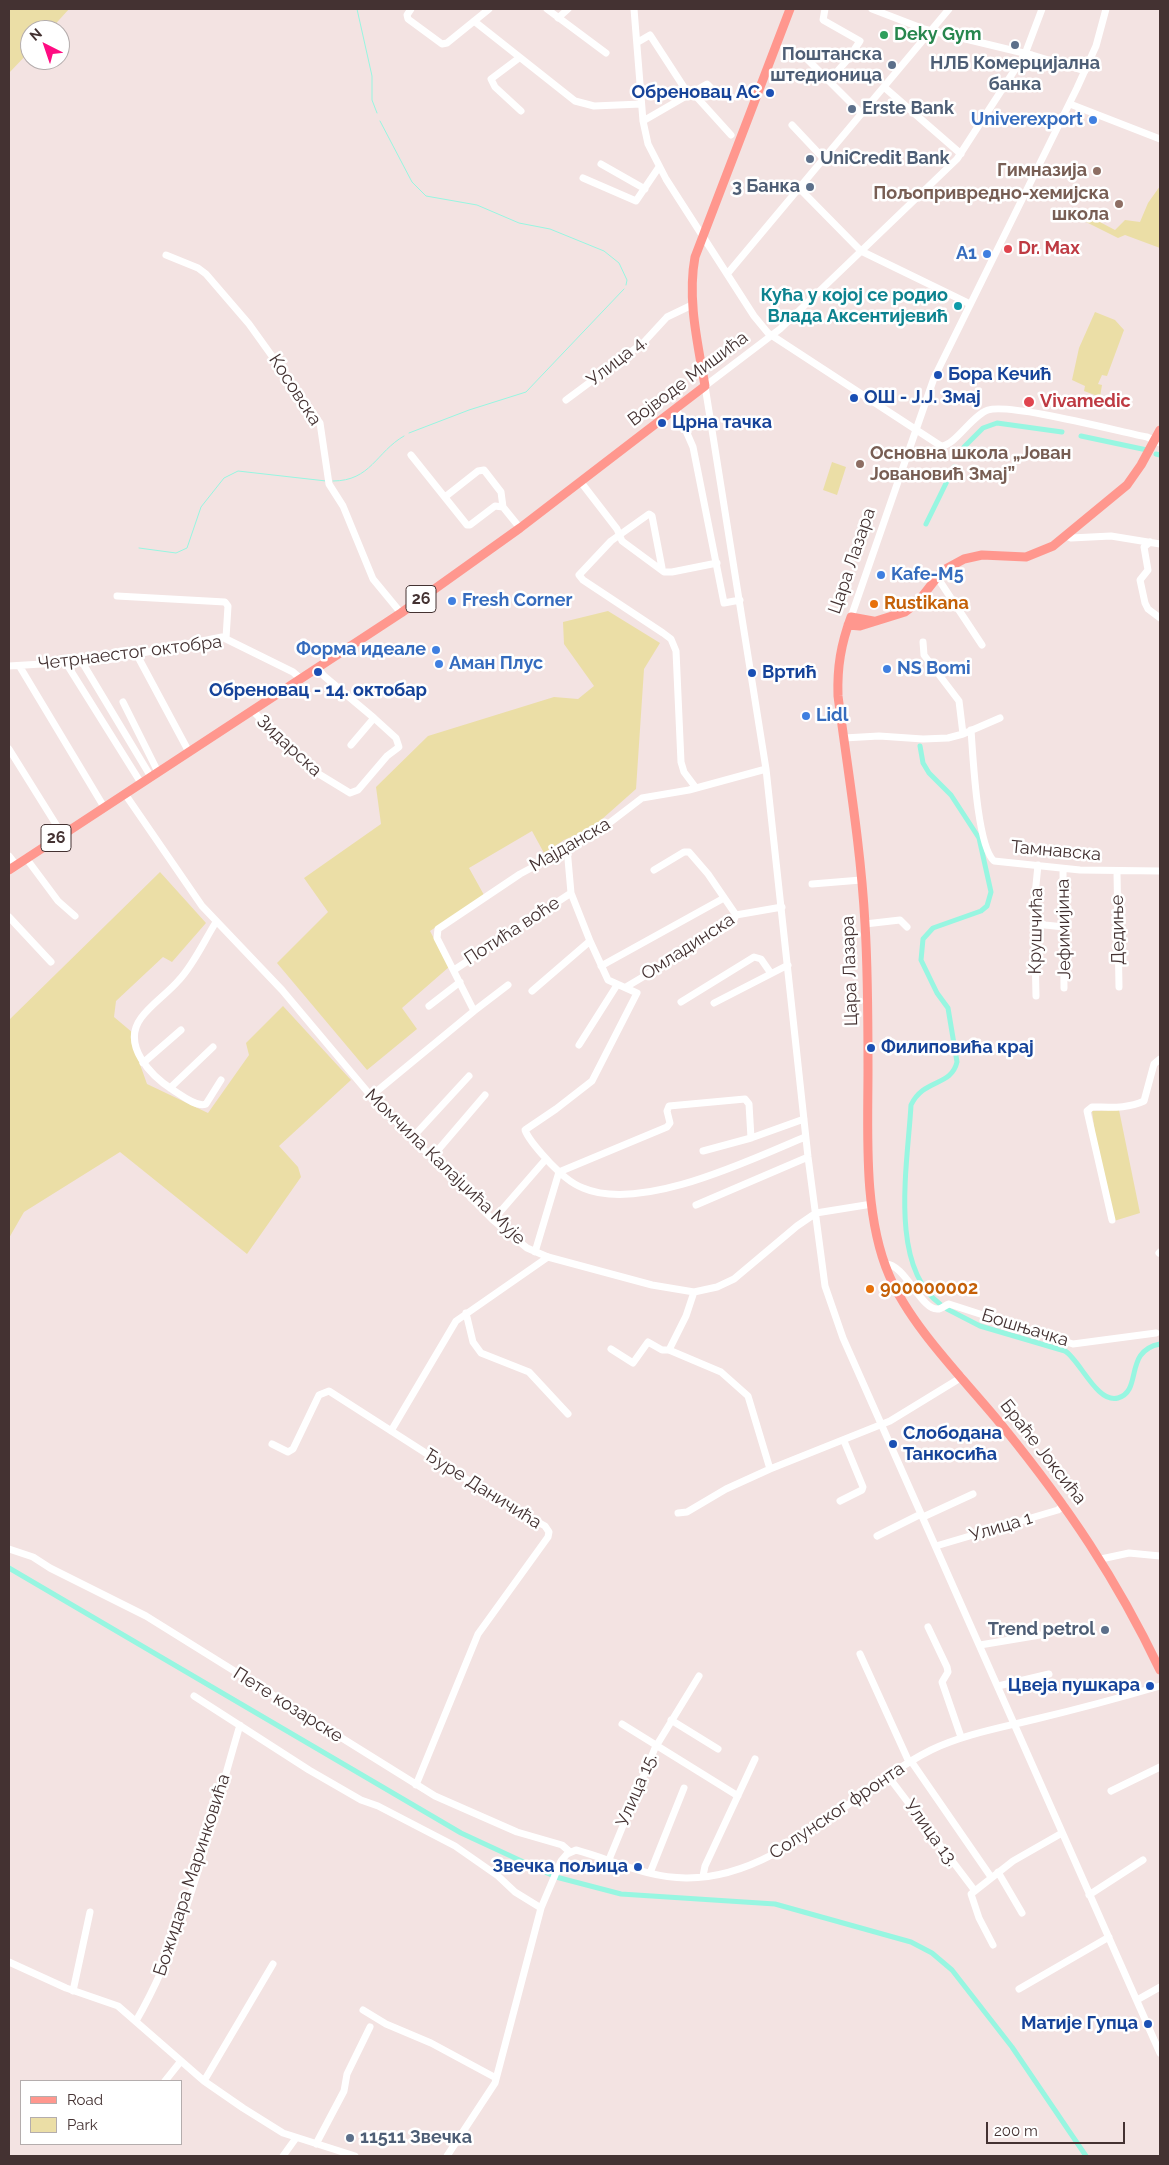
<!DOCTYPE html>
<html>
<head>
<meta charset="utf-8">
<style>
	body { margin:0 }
	#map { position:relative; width:1169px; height:2165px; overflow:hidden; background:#f3e3e2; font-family:Raleway,sans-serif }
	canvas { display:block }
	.frame { position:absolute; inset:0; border:10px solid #443232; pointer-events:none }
	.legend { position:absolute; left:20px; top:2080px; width:162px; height:65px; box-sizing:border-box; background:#fff; border:1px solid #b4adad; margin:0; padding:6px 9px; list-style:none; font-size:15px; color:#443232 }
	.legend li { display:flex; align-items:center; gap:10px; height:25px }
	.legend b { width:25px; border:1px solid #b4adad }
	.north { position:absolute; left:20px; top:20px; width:50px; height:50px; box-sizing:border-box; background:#fff; border:1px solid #b4adad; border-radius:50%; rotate:319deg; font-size:14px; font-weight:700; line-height:20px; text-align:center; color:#443232 }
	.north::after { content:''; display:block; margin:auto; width:18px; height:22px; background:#ff0c82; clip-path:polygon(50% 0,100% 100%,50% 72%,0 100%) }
	.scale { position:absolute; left:986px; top:2122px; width:139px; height:22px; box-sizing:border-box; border:2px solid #443232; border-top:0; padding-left:6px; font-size:15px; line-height:18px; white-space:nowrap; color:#443232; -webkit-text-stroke:4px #fff; paint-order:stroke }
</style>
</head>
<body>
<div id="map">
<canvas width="1169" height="2165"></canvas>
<div class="frame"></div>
<ul class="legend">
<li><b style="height:6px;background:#ff978e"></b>Road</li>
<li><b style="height:14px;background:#ebdea6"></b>Park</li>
</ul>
<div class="north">N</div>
<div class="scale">200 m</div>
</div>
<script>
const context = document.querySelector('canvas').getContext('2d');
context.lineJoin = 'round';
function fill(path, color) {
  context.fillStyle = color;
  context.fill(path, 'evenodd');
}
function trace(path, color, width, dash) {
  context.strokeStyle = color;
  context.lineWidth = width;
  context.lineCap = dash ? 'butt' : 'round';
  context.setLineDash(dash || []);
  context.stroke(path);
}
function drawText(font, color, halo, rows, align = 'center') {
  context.font = font + ' Raleway,sans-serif';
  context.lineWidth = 5;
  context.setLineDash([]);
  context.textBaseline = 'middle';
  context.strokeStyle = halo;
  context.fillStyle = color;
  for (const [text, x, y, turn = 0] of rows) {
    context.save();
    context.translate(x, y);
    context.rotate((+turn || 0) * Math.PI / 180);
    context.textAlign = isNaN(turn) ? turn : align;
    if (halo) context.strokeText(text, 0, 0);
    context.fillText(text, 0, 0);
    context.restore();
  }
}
fill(new Path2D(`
	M9,9H69L50,30H30V51L9,73Z
	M1160,186V248L1125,235L1118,238L1074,216L1077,210L1115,230L1125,220L1140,222L1148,203Z
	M1095,312L1115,320L1124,330L1107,376L1102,375L1098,384L1102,385L1100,397L1084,391L1085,386L1072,380L1079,348Z
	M832,462L846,467L837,495L823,490Z
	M608,611L660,643L644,669L636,789L592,828L564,840L544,853L532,831L469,868L484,895L430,931L449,967L402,1008L417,1029L367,1070L277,963L328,912L304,878L381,824L376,787L428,736L554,697L578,699L594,686L564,644L563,622Z
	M160,872L206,923L172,962L163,957L116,1001L114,1017L133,1033L131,1039L147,1084L208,1113L249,1055L246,1043L283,1006L351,1080L279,1146L298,1167L301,1177L247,1254L120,1152L24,1212L9,1238V1020Z
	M1119,1110L1140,1213L1114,1221L1099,1162L1092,1111Z`), '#ebdea6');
trace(new Path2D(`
	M357,9L372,76V100L377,113
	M380,121L412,182L426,196L477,205L519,223L550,229L604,251L619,263L627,280L626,285
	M409,433L469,410L526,392L624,289
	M333,481C371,481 376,452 404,436
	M139,548L176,553L187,548L201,507L224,478L238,471L326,481`), '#97f6e1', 1);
trace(new Path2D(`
	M1081,436L1147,450
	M964,447L983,428L997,423L1062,432
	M1156,454L1160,455
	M926,524L954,467
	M920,746L923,763L929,773L951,795L979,838L991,892L987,906L981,911L933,928L923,939L921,960L937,993L948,1008L957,1062C951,1087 924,1078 911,1105C908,1162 888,1266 940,1304
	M947,1309L980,1326L1065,1351C1080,1360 1097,1404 1118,1398C1143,1391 1123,1351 1160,1344
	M9,1568L461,1833L556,1877L621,1894L775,1904L911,1942L932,1953L952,1970L1012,2047L1086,2156`), '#97f6e1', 5);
trace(new Path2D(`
	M411,9L407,15L408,19L442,44L447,43L489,9
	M547,9L606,53
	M634,9L643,121L648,144L666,179L754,316L768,333L941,446C955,446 971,416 988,410C1011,403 1117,431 1147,437L1160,443
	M825,9L823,20L860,41L848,59L829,81
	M872,9L924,29L1032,55L1085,71
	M1042,9L1025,54L957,159L780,329L705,386L766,769L808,1157L825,1286L843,1338L1160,2053
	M558,18L568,9
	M474,21L575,101L594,106L641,104
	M638,42L650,35L689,95
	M803,55L861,113
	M519,58L491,79L495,87L521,111
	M884,87L961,154
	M693,93L731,135
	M1070,104L1160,139
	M643,121L707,84L711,88
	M792,125L823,158
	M601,164L645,189
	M583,178L636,201L659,167
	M799,188L861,251L970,304
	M166,255L198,268L206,274L249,324L320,423L329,484L343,506L373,579L401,613
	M728,273L949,9
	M566,400L644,342L667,317L692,305
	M676,408L693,447L724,603L740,600
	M411,455L467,525H470L495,506L503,507
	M580,481L617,529L622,541L664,572H672L717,563
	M445,497L478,471L484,470L501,492L503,507L520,528
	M1066,536L1071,538L1111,536L1160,544
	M1150,542L1144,547L1148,570L1140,580L1145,603L1148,609L1160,618
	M662,568L652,516L649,514L611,541L579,575L583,580L663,633L671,639L676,651L681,762L684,772L696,788
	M937,577L982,645
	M117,596L225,602L228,606L226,638
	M851,617L934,378L1077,88L1096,46L1106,9
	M923,642L924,655L959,701L963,734
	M137,655L189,752
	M82,662L151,777
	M66,663L141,783
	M9,666L107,660L222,637L293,672L301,679
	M20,667L104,807
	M318,668L324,676L374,718L351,745
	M123,702L158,772
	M253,711L309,768L350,793L358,790L387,756L399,747L396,738L374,718
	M971,730C973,756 977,846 994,861L1080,870L1160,871
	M844,738L879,736L923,739L948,738L963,734L1000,718
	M9,749L62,834
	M125,794L202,906L282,990L371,1096L493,1220L527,1248L548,1257L652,1285L694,1292L717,1287L734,1279L797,1226L816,1213L872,1204
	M567,848L571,893L590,941
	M9,856L16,865
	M26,858L58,901L75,916
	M1063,869L1064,988
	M654,870L684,852H689L708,874L736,915
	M1117,872L1119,987
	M812,884L861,880
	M736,915L782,907
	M9,917L51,962
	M1034,920L1045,925L1064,927
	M216,922C204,941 194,964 179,980C167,994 151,1004 141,1018C121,1045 151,1076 173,1090C181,1095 197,1108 206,1104L221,1080
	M865,924L900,920L907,927
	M601,966L724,898
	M454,970L571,893
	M626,987L732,924L736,915
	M532,991L590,941L608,980L637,993L592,1081L556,1109L525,1130C529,1141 542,1154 550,1163C560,1173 570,1183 583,1188C641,1213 750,1160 805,1137
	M1036,996L1034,905L1038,865
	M681,1002L754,957L761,959L770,972
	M714,1003L788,965
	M429,1006L460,982
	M474,1011L508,985
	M579,1045L617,985
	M143,1063L181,1030
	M170,1088L213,1047
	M371,1096L474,1011L437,938L438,929L520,874L595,834L642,798L689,790L766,769
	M411,1139L469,1076
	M703,1151L751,1138L804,1119
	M432,1157L485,1095
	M696,1205L808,1157
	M493,1220L546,1159
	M1112,1220L1087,1111L1092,1107C1110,1107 1127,1109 1144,1101L1154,1064L1160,1059
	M535,1252L559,1172L667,1127L670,1123L667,1111L669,1106L745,1099L749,1104L751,1138
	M1159,1253L1160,1252
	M885,1264C905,1263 921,1311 938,1309C942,1309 945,1305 949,1304L1073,1344L1156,1333
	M466,1313L473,1342L481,1353L529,1372L568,1414
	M611,1349L633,1363L648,1342L662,1350H669
	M669,1350L721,1372L748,1396L770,1469
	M669,1350L686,1316L694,1292
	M391,1431L456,1321L548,1257
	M272,1444L288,1452L293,1449L319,1395L329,1391L502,1502L545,1526L549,1532L548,1537L478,1634L416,1785
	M840,1501L862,1490L863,1487L844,1441
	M678,1513L687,1512L726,1489L770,1469L890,1421L962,1377
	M923,1517L973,1494
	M877,1536L921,1514
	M936,1546L1058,1510L1064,1505
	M9,1549L33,1557L50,1568L146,1616L435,1796L517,1832L562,1845L570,1852
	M1101,1559L1129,1553L1160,1556
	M928,1627L947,1667L948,1672L942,1682L961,1737
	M980,1645L1040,1635
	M860,1654L909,1762
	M998,1686L1049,1674
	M194,1696L309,1770L361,1800L378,1806L455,1846L498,1876L515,1892L541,1908
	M671,1720L718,1749
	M622,1724L738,1796
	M911,1761L991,1877
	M888,1776L975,1891
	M1111,1791L1160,1767
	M608,1862L655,1748L699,1676
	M998,1872L1022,1913
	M650,1873L684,1788
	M703,1876L705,1866L755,1759
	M1089,1895L1143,1860
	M993,1945L979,1918L971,1894L1013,1861L1062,1833
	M9,1962L66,1988L118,2006L204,2081L243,2108L283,2133L355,2156
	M1019,1989L1109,1937
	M73,1991L90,1912
	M1137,2000L1160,1987
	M363,2010L386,2024L431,2043L496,2078
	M136,2021C188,1931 210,1825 240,1725
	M165,2081L181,2061
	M204,2081L273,1964
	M316,2144L344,2091L347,2074L370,2027
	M283,2156L296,2138
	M447,2156L495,2083L541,1908L561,1861L567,1854L576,1850C613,1860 647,1878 686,1878C780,1879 851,1790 931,1750C965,1734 1000,1728 1036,1719C1078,1709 1119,1698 1160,1686`), '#fff', 7);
trace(new Path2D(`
	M873,621L851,617C841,644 837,667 838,696C848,772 861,848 865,924C868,972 868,1020 868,1069C868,1134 863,1214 889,1275C912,1329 967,1382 1004,1428C1068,1507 1116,1578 1160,1670
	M848,625L860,626L905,612L917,603L942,571L964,559L982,555L1026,557L1053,546L1127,485L1141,465L1160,430
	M9,870L401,613L520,528L705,386C698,344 687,300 695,257L790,9`), '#ff978e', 9);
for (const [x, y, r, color] of [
	[884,35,5,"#2e9e5b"],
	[1015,45,5,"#5c6f8a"],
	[892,65,5,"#5c6f8a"],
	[770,93,5,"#1a4fb4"],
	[852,109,5,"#5c6f8a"],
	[1093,120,5,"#3f7fe0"],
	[810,159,5,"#5c6f8a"],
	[1097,171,5,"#8d6e63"],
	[810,187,5,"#5c6f8a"],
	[1119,204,5,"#8d6e63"],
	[1008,249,5,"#e0444e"],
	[987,254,5,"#3f7fe0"],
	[958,306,5,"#0f9aa8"],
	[938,375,5,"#1a4fb4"],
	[854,398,5,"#1a4fb4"],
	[1029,402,6,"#e0444e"],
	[662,423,5,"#1a4fb4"],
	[860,464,5,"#8d6e63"],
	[881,575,5,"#3f7fe0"],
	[452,601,5,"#3f7fe0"],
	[874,604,5,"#e8710a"],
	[436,650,5,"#3f7fe0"],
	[439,664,5,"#3f7fe0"],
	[887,669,5,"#3f7fe0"],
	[318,672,5,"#1a4fb4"],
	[752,673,5,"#1a4fb4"],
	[806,716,5,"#3f7fe0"],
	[871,1048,5,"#1a4fb4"],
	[870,1289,5,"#e8710a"],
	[893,1444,5,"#1a4fb4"],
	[1105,1630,5,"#5c6f8a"],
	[1150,1686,5,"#1a4fb4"],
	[638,1867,5,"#1a4fb4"],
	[1148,2024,5,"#1a4fb4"],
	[350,2138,5,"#5c6f8a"]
]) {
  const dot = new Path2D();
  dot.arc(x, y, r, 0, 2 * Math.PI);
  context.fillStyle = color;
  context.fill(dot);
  trace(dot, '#fff', 2);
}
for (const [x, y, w] of [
	[421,599,30],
	[56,838,30]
]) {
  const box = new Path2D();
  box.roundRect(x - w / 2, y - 13.5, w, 27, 4);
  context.fillStyle = '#fff';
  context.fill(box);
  trace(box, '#443232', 1);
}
drawText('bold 16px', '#443232', null, [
	["26",421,599],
	["26",56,838]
]);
drawText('bold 18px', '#27864d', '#fff', [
	["Deky Gym",894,35]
], 'left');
drawText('bold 18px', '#4e5e75', '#fff', [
	["Поштанска",882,55],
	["штедионица",882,76],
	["НЛБ Комерцијална",1015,64,"center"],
	["банка",1015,85,"center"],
	["Erste Bank",862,109,"left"],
	["UniCredit Bank",820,159,"left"],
	["3 Банка",800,187],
	["Trend petrol",1095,1630],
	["11511 Звечка",360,2138,"left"]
], 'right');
drawText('bold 18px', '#164399', '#fff', [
	["Обреновац АС",760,93,"right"],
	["Бора Кечић",948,375],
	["ОШ - Ј.Ј. Змај",864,398],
	["Црна тачка",672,423],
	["Вртић",762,673],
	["Обреновац - 14. октобар",318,691,"center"],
	["Филиповића крај",881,1048],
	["Слободана",903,1434],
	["Танкосића",903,1455],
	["Цвеја пушкара",1140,1686,"right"],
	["Звечка пољица",628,1867,"right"],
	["Матије Гупца",1138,2024,"right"]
], 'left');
drawText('bold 18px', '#366cbe', '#fff', [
	["Univerexport",1083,120,"right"],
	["A1",977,254,"right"],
	["Kafe-M5",891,575],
	["Fresh Corner",462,601],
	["Форма идеале",426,650,"right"],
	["Аман Плус",449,664],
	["NS Bomi",897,669],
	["Lidl",816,716]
], 'left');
drawText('bold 18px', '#785e54', '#fff', [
	["Гимназија",1087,171],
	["Пољопривредно-хемијска",1109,194],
	["школа",1109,215],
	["Основна школа „Јован",870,454,"left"],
	["Јовановић Змај”",870,475,"left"]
], 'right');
drawText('bold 18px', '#be3a42', '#fff', [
	["Dr. Max",1018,249],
	["Vivamedic",1040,402]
], 'left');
drawText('bold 18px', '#0d838f', '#fff', [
	["Кућа у којој се родио",948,296],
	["Влада Аксентијевић",948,317]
], 'right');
drawText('18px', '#443232', '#fff', [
	["Улица 4.",617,361,-38],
	["Војводе Мишића",688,379,-37],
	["Косовска",295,390,57],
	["Цара Лазара",852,561,-71],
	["Четрнаестог октобра",130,653,-7],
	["Зидарска",289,746,43],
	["Мајданска",570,845,-30],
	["Тамнавска",1056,851,5],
	["Јефимијина",1064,929,-91],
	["Дедиње",1118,930,-91],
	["Потића воће",512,931,-33],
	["Крушчића",1036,931,-89],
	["Омладинска",688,947,-33],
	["Цара Лазара",850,971,-92],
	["Момчила Калајџића Мује",445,1167,44],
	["Бошњачка",1025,1328,17],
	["Браће Јоксића",1043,1452,52],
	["Ђуре Даничића",483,1489,32],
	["Улица 1",1001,1527,-17],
	["Пете козарске",288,1705,32],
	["Улица 15.",637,1790,-67],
	["Солунског фронта",837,1811,-34],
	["Улица 13.",931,1833,54],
	["Божидара Маринковића",192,1875,-72]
]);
drawText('bold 18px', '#c56008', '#fff', [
	["Rustikana",884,604],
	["900000002",880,1289]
], 'left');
</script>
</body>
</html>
